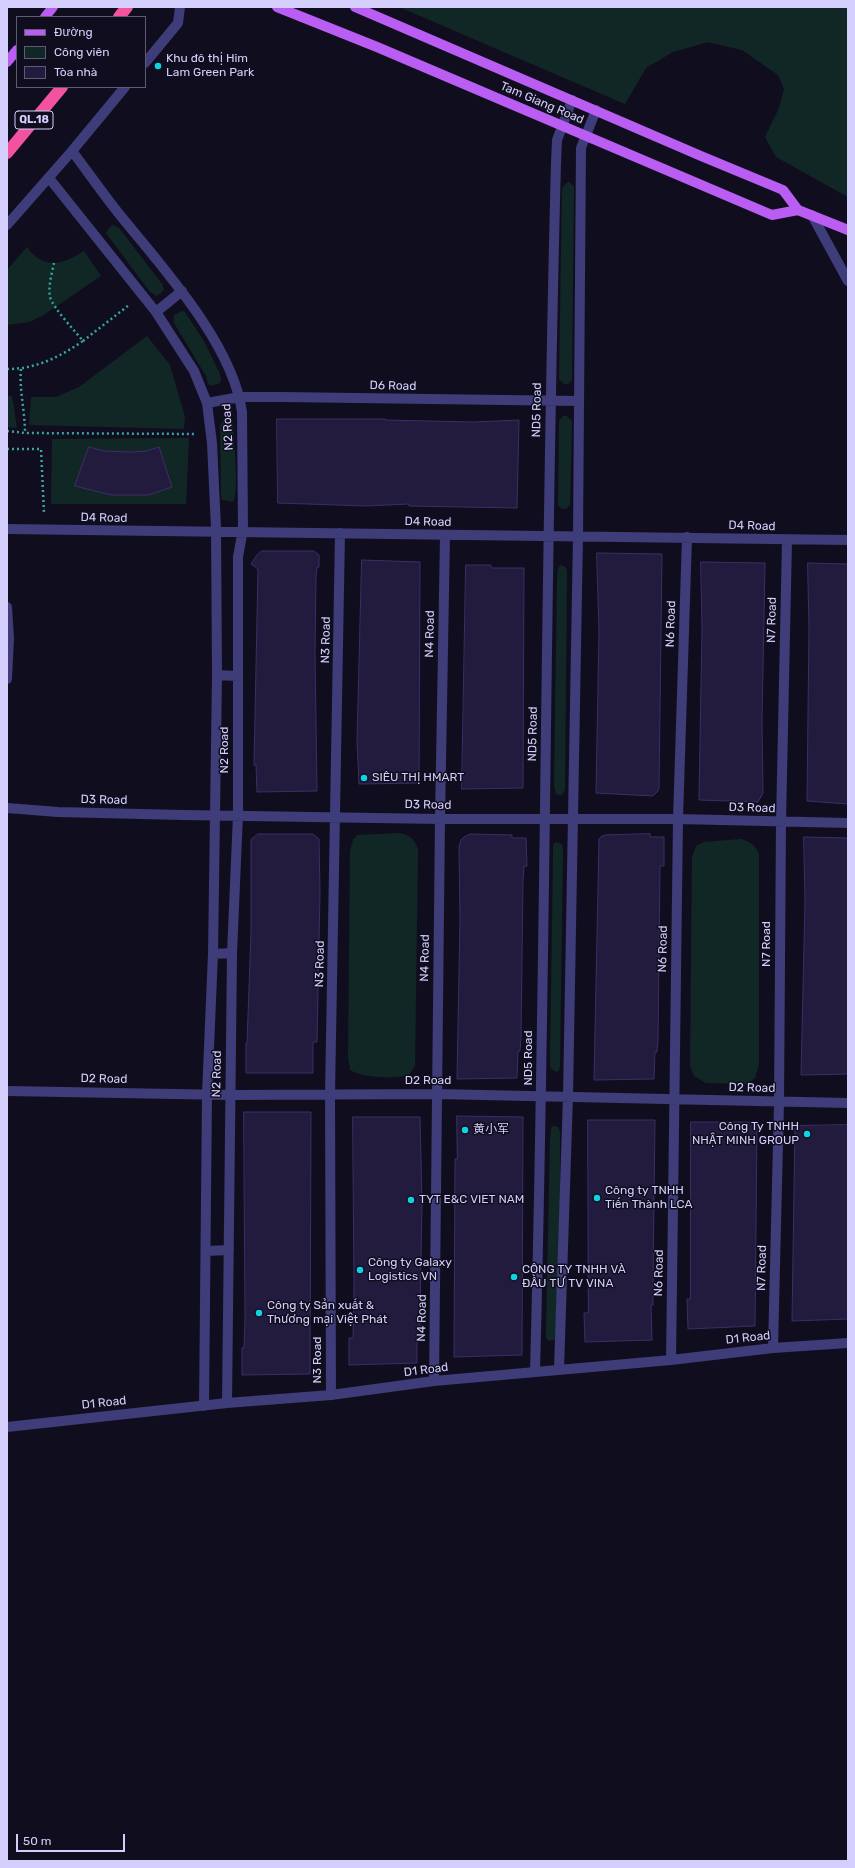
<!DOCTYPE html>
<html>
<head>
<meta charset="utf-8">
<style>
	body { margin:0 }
	#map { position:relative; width:855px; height:1868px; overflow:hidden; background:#100e1e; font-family:Rubik,sans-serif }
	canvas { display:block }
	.frame { position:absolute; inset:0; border:8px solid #d3cefb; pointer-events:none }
	.legend { position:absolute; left:16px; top:16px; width:130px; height:72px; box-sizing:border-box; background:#100e1e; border:1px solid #5e5b76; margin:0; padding:5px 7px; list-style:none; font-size:12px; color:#d3cefb }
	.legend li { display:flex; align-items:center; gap:8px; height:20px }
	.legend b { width:20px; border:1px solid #5e5b76 }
	.scale { position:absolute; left:16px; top:1834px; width:109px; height:18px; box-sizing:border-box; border:2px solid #d3cefb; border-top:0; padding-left:5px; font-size:12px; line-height:14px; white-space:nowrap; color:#d3cefb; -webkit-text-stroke:3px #100e1e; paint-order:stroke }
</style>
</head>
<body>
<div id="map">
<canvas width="855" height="1868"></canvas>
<div class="frame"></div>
<ul class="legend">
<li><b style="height:5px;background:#ba5df3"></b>Đường</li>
<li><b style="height:11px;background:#112726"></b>Công viên</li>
<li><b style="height:11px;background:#221b3d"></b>Tòa nhà</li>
</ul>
<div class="scale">50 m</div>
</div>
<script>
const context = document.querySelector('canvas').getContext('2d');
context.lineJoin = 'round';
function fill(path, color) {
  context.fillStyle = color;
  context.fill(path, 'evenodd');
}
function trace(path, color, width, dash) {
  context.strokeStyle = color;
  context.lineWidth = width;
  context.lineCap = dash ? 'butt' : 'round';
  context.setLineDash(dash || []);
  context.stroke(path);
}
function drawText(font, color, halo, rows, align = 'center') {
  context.font = font + ' Rubik,"Noto Sans SC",sans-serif';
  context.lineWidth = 3;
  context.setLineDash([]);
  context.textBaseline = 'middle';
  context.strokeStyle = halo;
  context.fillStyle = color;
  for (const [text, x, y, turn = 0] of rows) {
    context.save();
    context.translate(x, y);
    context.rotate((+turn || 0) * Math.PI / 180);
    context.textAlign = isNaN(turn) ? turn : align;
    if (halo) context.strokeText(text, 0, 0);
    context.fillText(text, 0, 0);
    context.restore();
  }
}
fill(new Path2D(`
	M399,7H848V197L776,157L765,137L779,108L784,89L778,75L742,50L708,42L673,52L646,68L625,104Z
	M569,182L574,186L572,380L568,384H564L559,379L562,189L565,184Z
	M113,225L119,228L162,284L164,290L157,296L150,292L106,233L109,228Z
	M27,247C43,270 63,265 84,251L101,276L42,316L29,322L7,325V270Z
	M182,311L185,312L204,341L220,374L221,379L220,383L211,386L208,384L206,376L174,323V315Z
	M147,336L170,365L185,417L184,429L29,425L31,397H56L79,387Z
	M7,396H12L17,428L7,427Z
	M563,416H567L572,421L570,505L566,509H562L558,505L559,421Z
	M225,418L231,419L233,422C233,436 240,493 233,502L222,500L221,493L220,424Z
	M189,438L186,504H51L52,439Z
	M560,565L566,567L567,572L565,789L563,794L560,795L556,794L554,785L557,577L558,569Z
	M399,833C410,835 414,839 418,849L415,1066L409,1075C394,1079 363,1078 350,1070L348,1057L350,851L353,840L357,835Z
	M741,839C751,842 755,845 759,854V1064L755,1078L747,1084L706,1083L694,1076L690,1066L692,857L696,846L704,842Z
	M556,842L562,844L563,849L560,1066L559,1071L556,1072L550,1068V1062L553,854V845Z
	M553,1126L558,1127L560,1132V1205L556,1336L554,1340L549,1341L546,1338V1329L550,1139L551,1127Z`), '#112726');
const building = new Path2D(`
	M277,419H385V420L473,422L519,420L517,508L409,506V504L366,506L278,503Z
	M89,447L104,451L132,452L146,451L159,447L172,487L149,495H111L75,486Z
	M262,551H314L319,555V567H317L316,578L315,653L317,791L257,792L256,765H254L258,569L251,564L257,555Z
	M597,553L662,554L659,787L658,791L653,796L596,793L599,632Z
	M362,560L420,562L419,783L359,784L357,742Z
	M701,562L765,563L762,721L763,793L758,802L699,800L702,628Z
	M808,563L848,564V804L807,801L809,629Z
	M466,565H491V568H524L523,788L462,789Z
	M258,834H313L319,839L320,892L317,1042H313V1073H246V1043H247L251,933V840Z
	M471,834L512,835V838H526L527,866H524L523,881L521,1038L520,1051H518L517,1078L457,1079L460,920L459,847L461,840L464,837Z
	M650,834V837H664V866H660L658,1040L657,1052H655L654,1079L594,1080L599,839L602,836L606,835Z
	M804,837L848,838V1074L801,1075L805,903Z
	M244,1112H311L310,1374L242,1375V1348H244L245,1318Z
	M457,1116L523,1117L522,1355L454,1357L455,1159H457Z
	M353,1117H420L422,1204L420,1310V1335H417V1363L349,1365V1338H353L354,1284Z
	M588,1120H655L653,1280V1305H651L652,1340L585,1342L584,1313H588Z
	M691,1122H757L755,1326L688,1329L687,1299H690Z
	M848,1125V1319L792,1321L795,1126Z`);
fill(building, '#221b3d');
trace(building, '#3a2f67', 1);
trace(new Path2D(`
	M83,341L129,305
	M7,369C37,369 59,357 83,341C75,331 53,308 50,297C48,286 52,273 54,263
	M21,369C19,390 25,411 25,433
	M7,431L25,433L195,434
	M7,449H41L44,513`), '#36a79f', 2.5, [2, 3]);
trace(new Path2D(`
	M145,63L178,23L180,7
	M72,151C88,172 103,194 120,215C162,267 233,344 242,412L243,529L238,557V815L232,953L227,1403
	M49,178L156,312L194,371L207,403L212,443L216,528L217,675L213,954L207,1094L204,1406
	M812,215L848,281
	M7,225L72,151L125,87
	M156,312L182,291
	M207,403L240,397H282L579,401
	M7,529L848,540
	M7,607L9,638L7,679
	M217,675L237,676
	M7,808L58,812L183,815L440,819H678L848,823
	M213,954L232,953
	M7,1091L230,1095L437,1094L848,1103
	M206,1251L229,1250
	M773,1348L779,1102L781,822L787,541
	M671,1360L678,819L687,537
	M559,1369L568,1096L578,536L581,148L596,110
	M535,1371C546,969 545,566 556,163L557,140L572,100
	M434,1381L440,819L445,535
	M331,1395L330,1094L340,533
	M7,1427L227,1403L331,1395L434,1381L671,1360L773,1348L848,1343`), '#3e3c79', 10);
trace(new Path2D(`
	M277,7L377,47L772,215L798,210
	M355,7L701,156L783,190L798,210L848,230
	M45,17L53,7
	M7,62L17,50`), '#ba5df3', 10);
trace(new Path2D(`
	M119,17L127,7
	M7,153L62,87`), '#f252a0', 12);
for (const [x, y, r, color] of [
	[158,66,4,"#11d1e4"],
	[364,778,4,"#11d1e4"],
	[465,1130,4,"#11d1e4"],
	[807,1134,4,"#11d1e4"],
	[597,1198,4,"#11d1e4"],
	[411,1200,4,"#11d1e4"],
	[360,1270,4,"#11d1e4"],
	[514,1277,4,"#11d1e4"],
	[259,1313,4,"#11d1e4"]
]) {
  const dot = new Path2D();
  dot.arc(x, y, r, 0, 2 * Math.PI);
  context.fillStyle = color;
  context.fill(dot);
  trace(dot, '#100e1e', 1.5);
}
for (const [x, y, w] of [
	[34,120,38]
]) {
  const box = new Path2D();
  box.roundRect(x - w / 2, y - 9, w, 18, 3);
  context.fillStyle = '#100e1e';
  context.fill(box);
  trace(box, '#d3cefb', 1);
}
drawText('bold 11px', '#d3cefb', null, [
	["QL.18",34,120]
]);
drawText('12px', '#d3cefb', '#100e1e', [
	["Khu đô thị Him",166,59],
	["Lam Green Park",166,73],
	["SIÊU THỊ HMART",372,778],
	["Công Ty TNHH",799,1127,"right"],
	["NHẬT MINH GROUP",799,1141,"right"],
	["黄小军",473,1130],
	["Công ty TNHH",605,1191],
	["Tiến Thành LCA",605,1205],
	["TYT E&C VIET NAM",419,1200],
	["Công ty Galaxy",368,1263],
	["Logistics VN",368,1277],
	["CÔNG TY TNHH VÀ",522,1270],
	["ĐẦU TƯ TV VINA",522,1284],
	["Công ty Sản xuất &",267,1306],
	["Thương mại Việt Phát",267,1320]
], 'left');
drawText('12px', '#d3cefb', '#100e1e', [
	["Tam Giang Road",542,103,23],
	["D6 Road",393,386,1],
	["ND5 Road",537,410,-89],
	["N2 Road",228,427,-93],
	["D4 Road",104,518,1],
	["D4 Road",428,522,1],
	["D4 Road",752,526,2],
	["N7 Road",772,620,-89],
	["N6 Road",671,624,-88],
	["N4 Road",430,634,-89],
	["N3 Road",326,640,-89],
	["ND5 Road",533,734,-89],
	["N2 Road",225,750,-90],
	["D3 Road",104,800,1],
	["D3 Road",428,805,1],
	["D3 Road",752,808,2],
	["N7 Road",767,944,-90],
	["N6 Road",663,949,-89],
	["N4 Road",425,958,-89],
	["N3 Road",320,964,-89],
	["ND5 Road",529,1058,-90],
	["N2 Road",217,1074,-89],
	["D2 Road",104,1079,1],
	["D2 Road",428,1081],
	["D2 Road",752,1088,1],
	["N7 Road",762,1268,-89],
	["N6 Road",659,1273,-89],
	["N4 Road",422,1318,-89],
	["D1 Road",748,1338,-6],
	["N3 Road",318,1360,-90],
	["D1 Road",426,1370,-7],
	["D1 Road",104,1403,-6]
]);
</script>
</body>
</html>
